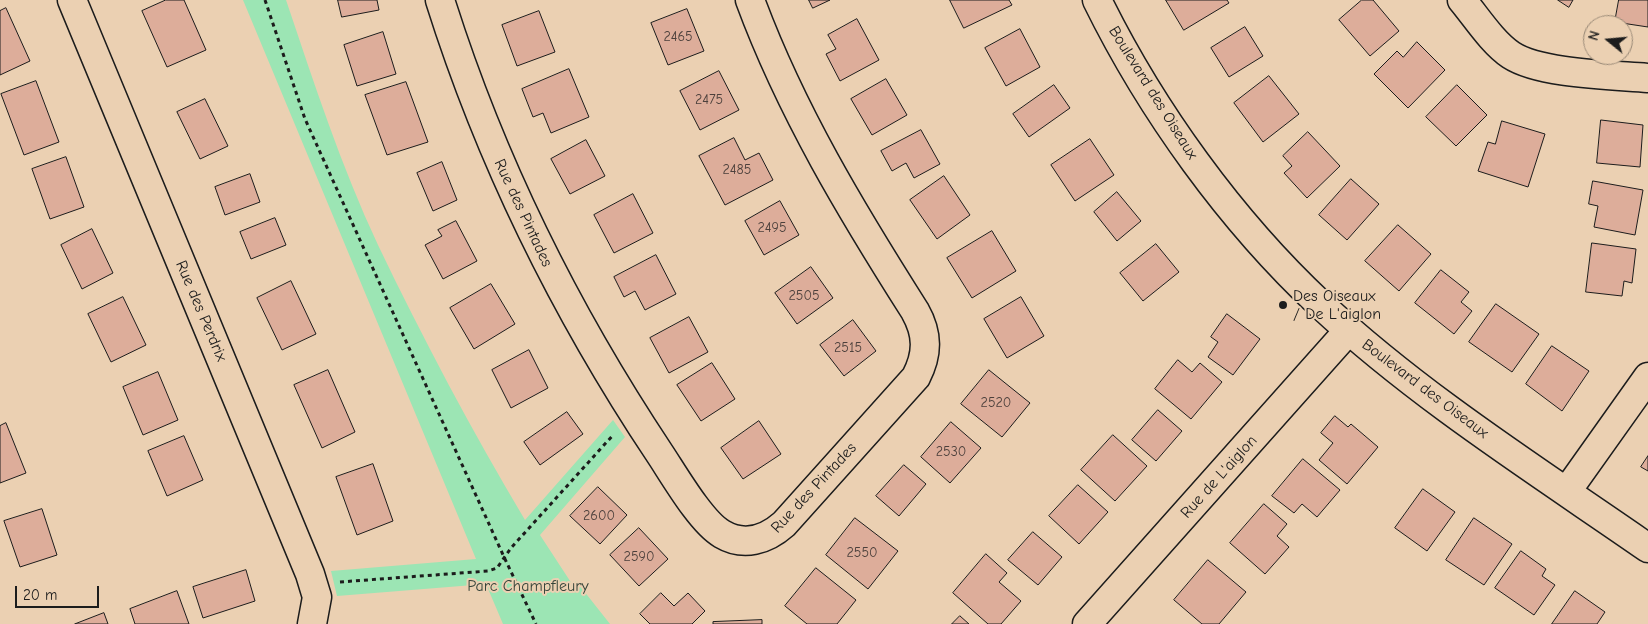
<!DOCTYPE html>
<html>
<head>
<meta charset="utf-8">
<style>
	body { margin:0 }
	#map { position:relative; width:1648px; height:624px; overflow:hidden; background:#ebd0b2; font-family:"Comic Neue",sans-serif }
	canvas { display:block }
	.north { position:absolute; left:1583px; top:15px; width:50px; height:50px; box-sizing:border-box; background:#ebd0b2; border:1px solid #988876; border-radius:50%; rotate:287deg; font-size:14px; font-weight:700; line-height:20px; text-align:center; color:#1c1c1c }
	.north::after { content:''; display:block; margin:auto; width:18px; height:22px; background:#1c1c1c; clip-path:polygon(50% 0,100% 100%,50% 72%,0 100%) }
	.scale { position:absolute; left:15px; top:586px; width:84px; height:22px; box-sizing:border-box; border:2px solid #1c1c1c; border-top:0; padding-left:6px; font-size:15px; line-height:18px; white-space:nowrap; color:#1c1c1c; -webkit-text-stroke:4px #ebd0b2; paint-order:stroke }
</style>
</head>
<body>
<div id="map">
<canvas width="1648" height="624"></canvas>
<div class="north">N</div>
<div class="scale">20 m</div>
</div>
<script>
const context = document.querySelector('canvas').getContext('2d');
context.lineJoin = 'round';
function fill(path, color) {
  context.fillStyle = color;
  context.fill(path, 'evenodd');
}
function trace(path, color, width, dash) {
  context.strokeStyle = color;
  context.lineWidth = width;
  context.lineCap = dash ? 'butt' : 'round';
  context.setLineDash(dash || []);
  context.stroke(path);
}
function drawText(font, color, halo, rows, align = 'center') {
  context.font = font + ' "Comic Neue",sans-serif';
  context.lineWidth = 4;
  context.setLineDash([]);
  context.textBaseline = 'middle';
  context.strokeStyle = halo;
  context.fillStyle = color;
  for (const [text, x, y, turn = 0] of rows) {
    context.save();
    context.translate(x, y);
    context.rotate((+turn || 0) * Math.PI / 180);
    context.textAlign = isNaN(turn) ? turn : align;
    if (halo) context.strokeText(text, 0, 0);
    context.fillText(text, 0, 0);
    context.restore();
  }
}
fill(new Path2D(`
	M243,0H286C314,83 341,166 378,245C423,339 472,431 525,520L613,420L625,437L540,535L572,584L576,581L610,624H503L486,584L337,596L331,571L476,559Z`), '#9ce5b4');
const building = new Path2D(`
	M166,0H184L206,50L167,67L142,11Z
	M338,0H377L379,10L342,17Z
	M809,0H830L813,8Z
	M950,0H1009L1012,5L964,28Z
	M1166,0H1227L1229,3L1184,30Z
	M1362,0H1373L1399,31L1370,56L1339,20Z
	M1558,0H1573L1569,7Z
	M1619,0H1648V27L1615,22Z
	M6,8L30,61L0,75V11Z
	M687,9L704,51L668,65L651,23Z
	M539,11L555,52L517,66L502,25Z
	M857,19L879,60L840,81L826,54L836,49L828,35Z
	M1245,27L1263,56L1229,77L1211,48Z
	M1020,29L1040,67L1006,86L985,48Z
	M383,32L396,74L357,86L344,45Z
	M1417,42L1445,70L1408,108L1374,74L1397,51L1403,57Z
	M569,69L589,117L551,133L543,113L533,117L522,89Z
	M719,71L739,110L700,130L680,91Z
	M1269,76L1299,114L1263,142L1234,103Z
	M886,79L907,115L872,135L851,99Z
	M36,81L59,142L24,155L1,94Z
	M406,82L428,142L387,155L365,95Z
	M1054,85L1070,108L1029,137L1013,114Z
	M1457,85L1487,115L1456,146L1426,117Z
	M205,99L228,146L200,159L177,112Z
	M1601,120L1643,125L1640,167L1597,163Z
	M1502,121L1545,134L1528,187L1478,171L1488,142L1495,144Z
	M921,130L940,164L914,178L906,163L892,171L881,151Z
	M1308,132L1340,166L1307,198L1284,173L1292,166L1283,156Z
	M734,138L745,160L759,153L773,180L725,205L699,156Z
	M1090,139L1114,175L1075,201L1051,165Z
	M586,140L605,176L570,194L551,159Z
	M66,157L84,207L50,219L32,169Z
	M442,162L457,200L433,211L417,173Z
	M250,174L260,202L225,215L215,187Z
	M944,176L970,215L937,239L910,200Z
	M1351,179L1379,204L1347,240L1319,215Z
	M1593,181L1643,190L1635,235L1594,227L1598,206L1589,204Z
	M1117,192L1141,221L1117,241L1094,212Z
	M633,194L653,233L614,253L594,215Z
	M780,201L799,235L764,255L745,221Z
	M275,218L286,245L251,259L240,232Z
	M456,221L477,261L443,279L425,245L442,236L438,230Z
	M1398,225L1431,254L1399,291L1365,261Z
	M92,229L113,273L82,289L61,245Z
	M992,231L1016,271L972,298L947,258Z
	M1592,243L1636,249L1632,283L1624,281L1622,296L1586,292Z
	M1156,244L1179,272L1143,301L1120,273Z
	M656,255L676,294L645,310L635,291L624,297L614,277Z
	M811,267L833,298L797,324L775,293Z
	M1441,270L1469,292L1461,302L1472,311L1454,334L1415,303Z
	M291,281L316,334L282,350L257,298Z
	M491,284L515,324L474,349L450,308Z
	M123,297L146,345L111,362L88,314Z
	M1021,297L1044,336L1007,358L984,319Z
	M1496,304L1539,334L1512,372L1469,342Z
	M1227,314L1260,339L1233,375L1208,357L1218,342L1211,337Z
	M689,317L708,352L669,373L650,338Z
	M853,320L876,351L844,376L820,345Z
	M1552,346L1589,371L1562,411L1526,384Z
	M529,350L548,388L511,408L492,370Z
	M1178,360L1192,372L1200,363L1222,382L1191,419L1155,389Z
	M712,363L735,399L701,421L677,385Z
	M328,370L355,432L322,448L294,385Z
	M989,370L1030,403L1002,437L961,404Z
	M158,372L178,420L143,435L123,387Z
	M1158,410L1182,431L1156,461L1132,440Z
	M567,412L583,434L540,465L524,442Z
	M1335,416L1348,427L1351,424L1378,447L1347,484L1319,460L1333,443L1321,433Z
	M759,421L781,454L743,479L721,448Z
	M951,422L981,448L950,483L921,457Z
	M6,423L26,473L0,483V426Z
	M1113,435L1147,466L1115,501L1081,470Z
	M184,436L203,480L167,496L148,451Z
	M1648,456V471L1641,467Z
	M1303,459L1340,490L1317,517L1302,504L1294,513L1272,496Z
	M373,464L393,521L357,535L336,477Z
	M904,465L926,484L899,516L876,496Z
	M1078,485L1108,512L1079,544L1049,516Z
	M598,487L627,515L600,544L570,516Z
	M1423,489L1455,512L1427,551L1395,528Z
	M1264,504L1287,524L1277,536L1289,547L1265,574L1230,543Z
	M42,509L57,555L20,567L4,521Z
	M855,518L898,551L868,589L826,555Z
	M1474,518L1512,544L1484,585L1446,560Z
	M639,528L668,559L639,586L610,555Z
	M1033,532L1062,557L1038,585L1008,560Z
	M1521,551L1546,569L1542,576L1555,585L1534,615L1495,588Z
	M986,554L1007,573L999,582L1021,601L1001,624H988L953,593Z
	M1208,560L1246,592L1219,624H1202L1174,600Z
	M816,568L856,600L837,624H807L785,606Z
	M246,570L255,601L203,618L193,587Z
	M177,591L189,624H135L130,609Z
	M1575,591L1605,612L1597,624H1552Z
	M661,593L674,606L688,593L705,611L692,624H650L640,614Z
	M104,613L108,624H75Z
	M960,616L969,624H952Z
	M762,620V624H713V622Z`);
fill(building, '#ddad9a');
trace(building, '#1c1c1c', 1);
const minor = new Path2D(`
	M72,0L310,574L317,597L312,624
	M440,0C491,162 566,313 660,454C674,475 701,522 722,534C744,547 766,540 784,524L916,377C928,354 928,334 915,311C852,212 791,111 750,0
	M1462,0C1477,18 1492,42 1511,55C1540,74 1612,75 1648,78
	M1567,491L1648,377
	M1087,624L1349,330`);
const tertiary = new Path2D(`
	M1097,0C1151,110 1231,221 1321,305C1420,397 1537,471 1648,548`);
trace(minor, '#1c1c1c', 31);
trace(tertiary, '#1c1c1c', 31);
trace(new Path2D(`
	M265,0L305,119L504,557L536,624
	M340,582L488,571L497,568L511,548L614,434`), '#1c1c1c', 3, [4, 4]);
trace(minor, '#ebd0b2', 28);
trace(tertiary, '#ebd0b2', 28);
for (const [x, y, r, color] of [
	[1283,305,5,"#1c1c1c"]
]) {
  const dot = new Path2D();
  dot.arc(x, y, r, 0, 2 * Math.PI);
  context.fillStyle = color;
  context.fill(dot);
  trace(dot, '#ebd0b2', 2);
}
drawText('14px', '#4c403c', null, [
	["2465",678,37],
	["2475",709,100],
	["2485",737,170],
	["2495",772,228],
	["2505",804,296],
	["2515",848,348],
	["2520",996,403],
	["2530",951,452],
	["2600",599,516],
	["2550",862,553],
	["2590",639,557]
]);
drawText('16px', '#1c1c1c', '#ebd0b2', [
	["Boulevard des Oiseaux",1153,93,58],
	["Rue des Pintades",523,213,65],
	["Rue des Perdrix",201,311,67],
	["Boulevard des Oiseaux",1425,389,37],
	["Rue de L'aiglon",1219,477,-48],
	["Rue des Pintades",814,488,-47]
]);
drawText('16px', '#1c1c1c', '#ebd0b2', [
	["Des Oiseaux",1293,296],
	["/ De L'aiglon",1293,314]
], 'left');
drawText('16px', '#36443a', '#ebd0b2', [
	["Parc Champfleury",528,586]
]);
</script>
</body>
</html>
